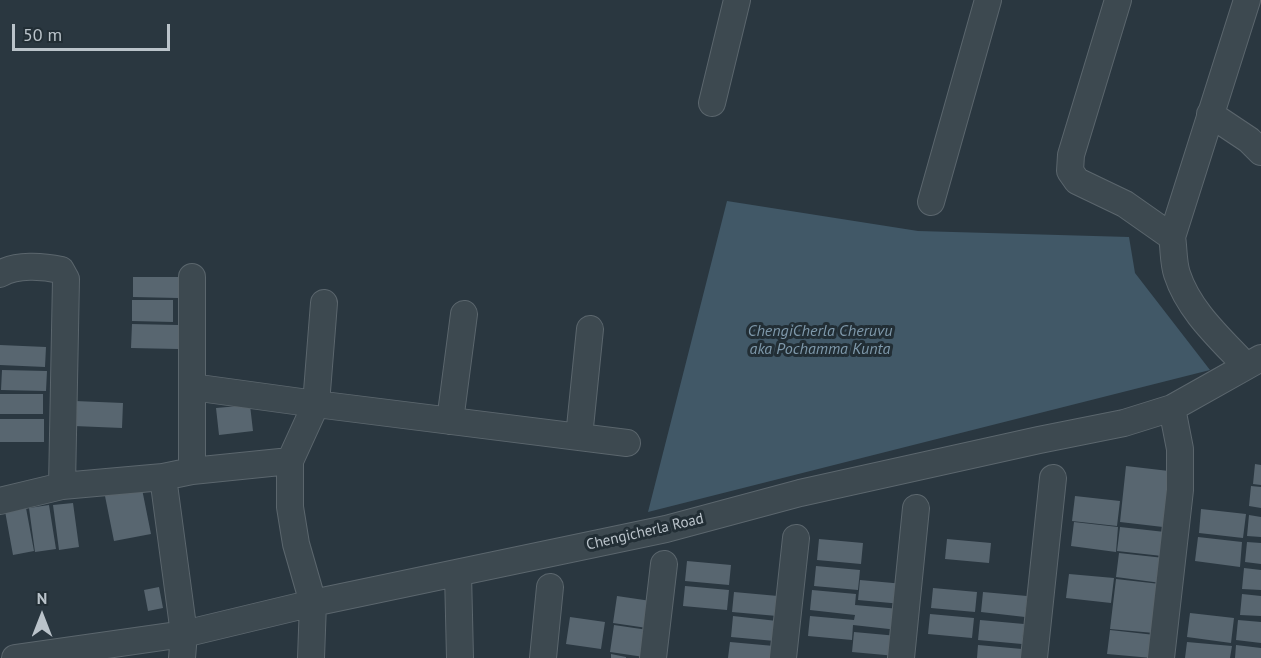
<!DOCTYPE html>
<html>
<head>
<meta charset="utf-8">
<style>
	body { margin:0 }
	#map { position:relative; width:1261px; height:658px; overflow:hidden; background:#2a3740; font-family:"PT Sans",sans-serif }
	canvas { display:block }
	.north { position:absolute; left:12px; top:586px; width:60px; height:60px; -webkit-text-stroke:4px #222e35; paint-order:stroke; rotate:0deg; font-size:16px; font-weight:700; line-height:24px; text-align:center; color:#bac3ca }
	.north::after { content:''; display:block; margin:auto; width:21px; height:27px; background:#bac3ca; clip-path:polygon(50% 0,100% 100%,50% 72%,0 100%) }
	.scale { position:absolute; left:12px; top:24px; width:158px; height:27px; box-sizing:border-box; border:3px solid #bac3ca; border-top:0; padding-left:8px; font-size:18px; line-height:21px; white-space:nowrap; color:#bac3ca; -webkit-text-stroke:4px #222e35; paint-order:stroke }
</style>
</head>
<body>
<div id="map">
<canvas width="1261" height="658"></canvas>
<div class="north">N</div>
<div class="scale">50 m</div>
</div>
<script>
const context = document.querySelector('canvas').getContext('2d');
context.lineJoin = 'round';
function fill(path, color) {
  context.fillStyle = color;
  context.fill(path, 'evenodd');
}
function trace(path, color, width, dash) {
  context.strokeStyle = color;
  context.lineWidth = width;
  context.lineCap = dash ? 'butt' : 'round';
  context.setLineDash(dash || []);
  context.stroke(path);
}
function drawText(font, color, halo, rows, align = 'center') {
  context.font = font + ' "PT Sans",sans-serif';
  context.lineWidth = 6;
  context.setLineDash([]);
  context.textBaseline = 'middle';
  context.strokeStyle = halo;
  context.fillStyle = color;
  for (const [text, x, y, turn = 0] of rows) {
    context.save();
    context.translate(x, y);
    context.rotate((+turn || 0) * Math.PI / 180);
    context.textAlign = isNaN(turn) ? turn : align;
    if (halo) context.strokeText(text, 0, 0);
    context.fillText(text, 0, 0);
    context.restore();
  }
}
fill(new Path2D(`
	M727,201L918,231L1129,237L1135,273L1210,370L648,512Z`), '#415867');
fill(new Path2D(`
	M133,277H178V298L133,297Z
	M132,300H173V322L132,321Z
	M132,324L178,325V349L131,348Z
	M0,345L46,347L45,367L0,365Z
	M2,370L47,371L46,391L1,390Z
	M0,394H43V414H0Z
	M75,401L123,403L122,428L74,426Z
	M250,405L253,431L219,435L216,408Z
	M0,419H44V442H0Z
	M1255,464L1261,465V485L1253,484Z
	M1126,466L1169,471L1163,527L1120,522Z
	M1251,486L1261,487V508L1249,506Z
	M142,489L151,534L114,541L105,496Z
	M1075,496L1120,501L1117,526L1072,521Z
	M73,503L79,547L59,550L53,505Z
	M49,505L56,549L35,552L29,508Z
	M26,508L34,551L13,555L5,511Z
	M1201,509L1246,514L1243,538L1199,533Z
	M1249,515L1261,517V537L1247,536Z
	M1074,522L1118,527L1116,552L1071,546Z
	M1120,527L1165,532L1162,556L1117,551Z
	M1198,537L1242,542L1240,567L1195,561Z
	M819,539L863,543L861,564L817,560Z
	M947,539L991,543L989,563L945,559Z
	M1247,542L1261,543V564L1245,562Z
	M1119,553L1164,558L1161,583L1116,577Z
	M687,561L731,565L729,585L685,581Z
	M816,566L860,570L858,590L814,586Z
	M1244,568L1261,570V590L1242,589Z
	M1069,574L1114,578L1111,603L1066,598Z
	M1116,579L1160,584L1154,633L1110,629Z
	M860,580L904,584L902,604L858,600Z
	M685,586L729,590L727,610L683,606Z
	M159,587L163,608L148,611L144,590Z
	M933,588L977,592L975,612L931,608Z
	M812,590L856,594L855,605L900,609L898,630L853,625L852,640L808,636L810,616L854,620L855,615L810,610Z
	M734,592L778,596L777,616L732,612Z
	M983,592L1027,596L1025,617L981,612Z
	M1242,594L1261,596V616L1240,615Z
	M617,596L651,601L647,628L613,623Z
	M1190,613L1234,618L1231,643L1187,637Z
	M930,614L974,618L972,638L928,634Z
	M733,616L777,621L775,641L731,637Z
	M570,617L605,622L601,649L566,644Z
	M980,620L1024,624L1022,644L978,640Z
	M1238,620L1261,622V643L1236,640Z
	M614,625L648,630L644,657L610,652Z
	M1110,630L1155,635L1152,658L1107,654Z
	M854,632L898,636L896,656L852,652Z
	M730,642L774,646L773,658H728Z
	M1187,642L1232,646L1230,658H1185Z
	M978,645L1022,649L1021,658H977Z
	M1236,645L1261,648V658H1235Z
	M611,654L626,657V658H611Z`), '#586670');
const minor = new Path2D(`
	M1118,0L1071,155L1070,171L1077,181L1125,204L1172,237
	M712,103L737,0
	M1210,114L1249,140L1261,152
	M931,202L988,0
	M0,274C16,264 43,266 61,270L66,279L62,486
	M192,277V471
	M1246,366C1220,338 1189,311 1177,274C1173,262 1174,248 1172,237L1247,0
	M192,387L316,404L627,443
	M450,421L464,314
	M579,437L590,329
	M163,477L184,634L182,658
	M0,501L62,486L163,477L192,471L290,461
	M458,573L460,658
	M15,658L184,634L313,603L666,529L800,493L1039,440L1124,423L1172,408L1261,358
	M311,658L313,603L296,544L290,507V461L316,404L324,303
	M543,658L550,587
	M653,658L664,564
	M783,658L796,538
	M901,658L916,508
	M1034,658L1053,478
	M1161,658L1180,490V449L1172,408`);
trace(minor, '#5b666d', 28);
trace(minor, '#3d4950', 26);
drawText('15px', '#bac3ca', '#222e35', [
	["Chengicherla Road",645,532,-13]
]);
drawText('italic 16px', '#7e98aa', '#222e35', [
	["ChengiCherla Cheruvu",820,331],
	["aka Pochamma Kunta",820,349]
]);
</script>
</body>
</html>
